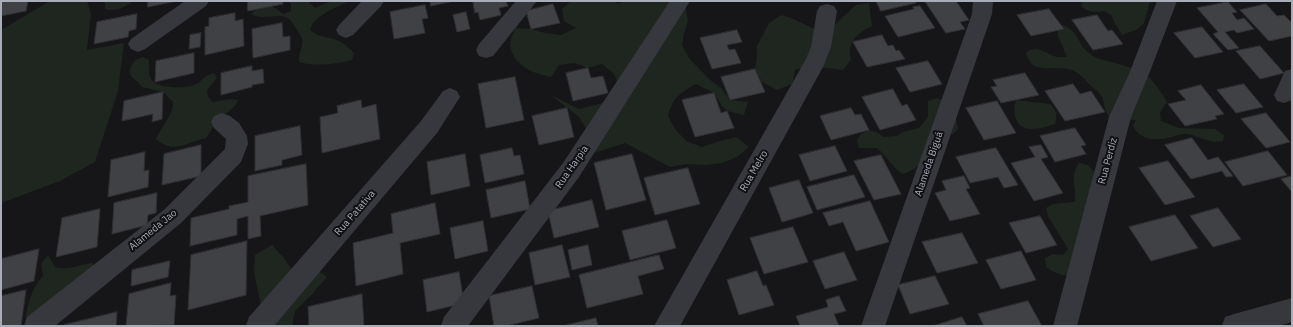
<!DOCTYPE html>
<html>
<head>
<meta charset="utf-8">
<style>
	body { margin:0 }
	#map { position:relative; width:1293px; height:327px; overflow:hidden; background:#161618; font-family:"IBM Plex Sans",sans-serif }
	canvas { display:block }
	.frame { position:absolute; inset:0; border:2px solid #a8adb8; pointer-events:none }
</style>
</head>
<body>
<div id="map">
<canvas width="1293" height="327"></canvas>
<div class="frame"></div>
</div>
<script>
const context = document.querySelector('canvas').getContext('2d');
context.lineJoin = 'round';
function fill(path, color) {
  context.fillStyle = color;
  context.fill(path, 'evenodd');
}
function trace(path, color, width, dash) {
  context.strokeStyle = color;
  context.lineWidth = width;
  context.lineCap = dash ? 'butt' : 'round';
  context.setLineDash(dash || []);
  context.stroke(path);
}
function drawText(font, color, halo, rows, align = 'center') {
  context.font = font + ' "IBM Plex Sans",sans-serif';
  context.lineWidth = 4;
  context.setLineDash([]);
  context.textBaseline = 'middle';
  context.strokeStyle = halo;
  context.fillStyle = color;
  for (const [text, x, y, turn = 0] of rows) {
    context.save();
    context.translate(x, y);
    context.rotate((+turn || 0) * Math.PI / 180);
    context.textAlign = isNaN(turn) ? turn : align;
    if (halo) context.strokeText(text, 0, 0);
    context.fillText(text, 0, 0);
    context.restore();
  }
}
fill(new Path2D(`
	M50,1H87L91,14L87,50L124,43L118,91L95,162L60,181L1,203V30Z
	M105,1H133C124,8 116,12 105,9Z
	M289,1H308L315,8L331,1H349C336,8 314,15 310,30C319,38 329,36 339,41C345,44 350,49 354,53L352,60C337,64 314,67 299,62C298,54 304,46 302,38C300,34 297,31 295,27C285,6 266,23 251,14C257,9 265,4 273,7C276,8 280,12 284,14L291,11V5Z
	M571,1H616L617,4L625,1H684L688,20L684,34L682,45L689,58L709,79L721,88L730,100L748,102L744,115L727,111L722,106L714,93L696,84C679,93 673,98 668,116L675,129L686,141L702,147L720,141L736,137L749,147L737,157L722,163L705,165L687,164L670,167L625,143L591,154L587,130L579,117L551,95L579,109L614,100L619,86L614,74L602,64L588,68L574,63L559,65L551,77C534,74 511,65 510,43C510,39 514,33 515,28L531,29L545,33L561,35L576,28L564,21L562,9Z
	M1083,1H1150V2L1144,23L1138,29L1122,35L1114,22L1112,16L1104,11C1094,13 1088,12 1081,6Z
	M869,3L872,26C864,30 852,37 850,48C849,51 851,57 851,60L843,70L810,66L795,70L792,84L777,90L762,82L755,69L757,59V46L769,23L781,15C797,19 810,28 826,33L856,5Z
	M1062,25C1079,30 1077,44 1089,53C1096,60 1106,60 1115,63C1144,71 1151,74 1167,102L1160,113L1161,121L1179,128L1215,129L1224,135L1223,141C1209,144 1200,136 1187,134C1182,133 1176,136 1172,137C1156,141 1141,141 1133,126L1136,120L1111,118C1101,108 1107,103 1100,94C1098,91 1094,89 1091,86C1085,80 1081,74 1072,70C1056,64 1030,77 1026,52C1039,44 1045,54 1057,57C1060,57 1064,57 1067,57L1058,36V30Z
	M143,57L149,60C149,66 148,74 151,79C156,89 187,89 196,84C204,80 202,76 214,73L217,78L207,90L208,96L212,102L231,99L238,100L235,106L216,122L206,138C187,142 174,155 156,139C161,127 174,114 173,102L163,92L142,87C134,75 123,78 135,60Z
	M937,98C951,104 956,114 958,129L953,134H944C932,149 921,170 902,174C892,167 887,156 877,148H859L857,140L861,134L869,130L876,132L884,137L897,136L903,132L919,128L928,117V101Z
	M1016,100L1050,104C1056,110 1058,115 1055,124C1041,128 1020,136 1015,116C1014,110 1014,106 1016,100Z
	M1079,163L1088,165L1094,172L1077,274C1064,277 1057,275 1046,267L1045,258L1053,254L1063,255L1068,249L1048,216L1046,208L1053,204L1075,202C1077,188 1069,176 1079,163Z
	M272,245L283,257L293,271L313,267L327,277L313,293L295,311L292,326H261V305L254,273L255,255Z
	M48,255L55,267C69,271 80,264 93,263L94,271L25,323C28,304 30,291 43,276L41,264Z`), '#1e261f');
const building = new Path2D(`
	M1,1H28L26,11L1,16Z
	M148,1H177L148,7Z
	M248,1H283V4L248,11Z
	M430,1H454L431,6Z
	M473,1H506L508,6L499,8L501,15L480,20L478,12L475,13Z
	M876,1H915L916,3L881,11Z
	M925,1H956L969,20L960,22L965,29L946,33Z
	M1228,2L1237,12L1232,13L1237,20L1244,18L1254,29L1237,33L1234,30L1225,32L1239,48L1228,50L1213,34L1218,32L1197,8Z
	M553,4L560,23L531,29L526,11Z
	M1266,4L1277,16L1284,15L1292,23V36L1269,41L1240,10Z
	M425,5L428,18L422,19L425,33L394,39L390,12Z
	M920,6L935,28L898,37L885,16L914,9L913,7Z
	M1049,9L1064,29L1031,36L1017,15Z
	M466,12L470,29L457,32L453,15Z
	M235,13V21L243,19L244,46L205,55V27L209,26V18Z
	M137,14L136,29L129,31L128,37L94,44L97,22Z
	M1097,15L1108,31L1112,30L1123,44L1093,50L1072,20Z
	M282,23L283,37L290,36V50L253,58L252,29Z
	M1202,27L1223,52L1195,58L1174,33Z
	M737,30L742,42L727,45L729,50L735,49L741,63L712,69L700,38Z
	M201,33L200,47L189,49L190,35Z
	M882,35L888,46L893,45L896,51L899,50L905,59L867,67L853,42Z
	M1260,46L1284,73L1260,79L1236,51Z
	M194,53V73L155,82L156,61Z
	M928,61L942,84L910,92L896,68Z
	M252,66V71L263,69L264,83L252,85V87L221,95V73Z
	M588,68L591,78L603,76L608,93L573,101L566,73Z
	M755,69L765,92L730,100L721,77Z
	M1025,73L1039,95L1001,103L991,87L997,86L993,80Z
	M515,77L524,120L486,128L478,84Z
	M1073,84L1080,94L1091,91L1105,112L1065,121L1045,91Z
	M1244,84L1263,107L1236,113L1217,90Z
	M1201,85L1224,114L1215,116L1217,119L1185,126L1168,104L1186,100L1178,91Z
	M893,89L902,106L907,104L916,120L880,130L862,97Z
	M163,92L162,119L152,122L153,114L122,121L124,101Z
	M714,93L721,113L727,111L734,128L695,137L682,100Z
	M361,100L362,108L376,104L380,139L322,153L320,117L338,113L337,106Z
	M997,101L1016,133L984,140L966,108Z
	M567,108L574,137L539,145L532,116Z
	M851,108L855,115L861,114L869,130L831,140L820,116Z
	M1266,113L1290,142L1266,148L1241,119Z
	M300,126L302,155L282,160V165L255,171V136Z
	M1075,128L1086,145L1081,146L1086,154L1055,162L1040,136Z
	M1192,138L1208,160L1218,157L1233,176L1226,177L1222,171L1191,179L1165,145Z
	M201,145V176L162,185L164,154Z
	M1041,145L1048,157L1041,159L1063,193L1034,201L1011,163L1035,157L1029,147Z
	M835,146L847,171L810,181L799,155Z
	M512,148L514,156L520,155L524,174L485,183L480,155Z
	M996,148L1018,185L1004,188L998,177L970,183L956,157Z
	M1268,151L1287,175L1243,186L1225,162Z
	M145,152L144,171L149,170L148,187L108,197L111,160Z
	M465,154L470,186L431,195L427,162Z
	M632,154L646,200L606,210L594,163Z
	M881,155L901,194L874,200L854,161Z
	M1168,161L1195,197L1165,205L1139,168Z
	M306,164L308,205L260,216L261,236L248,239V216L237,219V235L190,246L191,218L229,209V206L248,202V176Z
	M688,168L700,204L655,215L644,178Z
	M854,175L865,197L817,210L807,187Z
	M964,176L970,188L966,189L980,214L950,221L935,193L946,190L942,181Z
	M1292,176V192L1281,179Z
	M799,180L813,213L782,222L769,188Z
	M525,181L530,209L491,218L486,190Z
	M157,193L156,213L148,215L147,225L112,234L114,203Z
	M592,200L599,227L554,238L548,211Z
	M870,201L889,242L856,251L843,222L829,226L823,213Z
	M435,203L440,234L400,243L403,274L356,286L353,243L393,233L391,214Z
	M1218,208L1241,239L1213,247L1190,216Z
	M100,209L97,247L56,257L62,218Z
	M1175,215L1198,248L1151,261L1129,227Z
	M1040,216L1057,245L1026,253L1009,223Z
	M667,220L676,248L630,260L622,231Z
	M483,221L488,251L455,259L450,228Z
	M793,227L808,262L764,274L750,238Z
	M962,233L978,263L937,273L922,242Z
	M247,241L246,295L188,310L191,255Z
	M562,245L570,277L535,285L529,253Z
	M588,245L592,265L572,270L568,250Z
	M39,249L34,281L1,290V259Z
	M1021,251L1036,280L1001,289L986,260Z
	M844,252L857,280L825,289L813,261Z
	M659,255L664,269L638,276L643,294L587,308L579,275Z
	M170,261L168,277L131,286L132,270Z
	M757,271L763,286L766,285L774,305L739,315L727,280Z
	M459,272L464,303L427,312L423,280Z
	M935,276L949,304L910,314L898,285Z
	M171,283L170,296L176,295L174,325L126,326L129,294Z
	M532,286L539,318L506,326H494L489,296Z
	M26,290L21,326H1V296Z
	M362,294L364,326H309L308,307Z
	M839,296L846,311L834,314L839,326H800L796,316L828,307L826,300Z
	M1028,301L1042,326H984L978,314Z
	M117,312L116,326H64V325Z
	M962,317L967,326H933Z
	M596,318L598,326H563Z`);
fill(building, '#404145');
trace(building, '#303034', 1);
fill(new Path2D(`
	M185,1H209L206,6L145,49L138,52L131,49L128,44L131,39Z
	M362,1H384L381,6L353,35L346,38L339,35L336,30L339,25Z
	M516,1H537L493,56L486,58L479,56L476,50L479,44Z
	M670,1H690L579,177L468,326H441L444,317L563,163Z
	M973,1H993L992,14L885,326H861L972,14Z
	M1157,1H1177L1149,74L1131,117L1077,326H1053L1109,117L1129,74Z
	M827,4L834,6L837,11L831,47L823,67L680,326H654L806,59L811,47L817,11L820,6Z
	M1292,69V100L1284,103L1277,101L1274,95L1285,71Z
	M450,88L457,91L460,97L437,133L274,326H246L249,317L421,121L443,91Z
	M222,113L230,116L239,123L247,136L248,144L241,162L181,223L55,326H24L27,317L165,209L225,149L226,139L214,128L211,122L214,116Z
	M1292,298V322L1278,326H1222L1225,317L1234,314Z`), '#37383d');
drawText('10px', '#a8adb8', '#111113', [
	["Rua Perdiz",1108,161,-75],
	["Alameda Biguá",929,164,-71],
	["Rua Harpia",572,167,-55],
	["Rua Melro",754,171,-60],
	["Rua Patativa",355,213,-49],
	["Alameda Jao",153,230,-39]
]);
</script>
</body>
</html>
